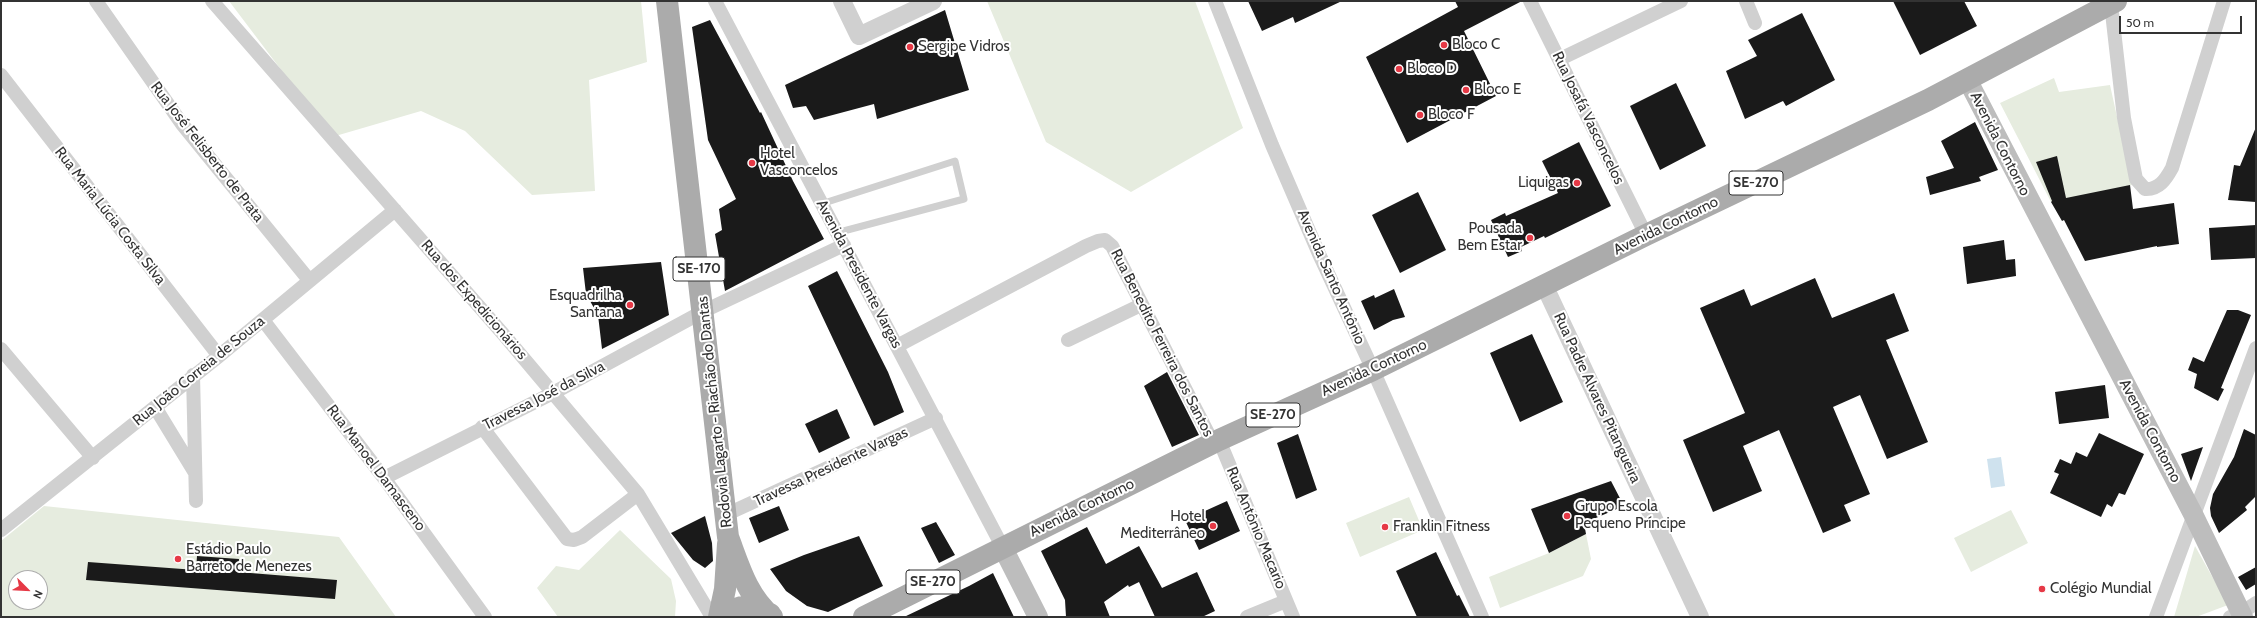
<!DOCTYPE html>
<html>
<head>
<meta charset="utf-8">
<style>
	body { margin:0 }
	#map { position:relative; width:2257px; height:618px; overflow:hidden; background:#fff; font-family:Cabin,sans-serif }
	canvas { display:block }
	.frame { position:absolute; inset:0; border:2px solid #333; pointer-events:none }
	.north { position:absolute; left:8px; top:570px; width:40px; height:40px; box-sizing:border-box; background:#fff; border:1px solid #adadad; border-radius:50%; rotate:114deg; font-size:11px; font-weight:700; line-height:16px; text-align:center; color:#333 }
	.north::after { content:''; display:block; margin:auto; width:14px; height:18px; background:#e63946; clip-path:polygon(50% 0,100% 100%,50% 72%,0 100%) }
	.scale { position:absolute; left:2119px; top:16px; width:123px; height:18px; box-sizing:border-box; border:2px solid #333; border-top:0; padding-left:5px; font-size:12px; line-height:14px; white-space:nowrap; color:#333; -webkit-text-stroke:3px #fff; paint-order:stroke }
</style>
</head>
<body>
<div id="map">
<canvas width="2257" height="618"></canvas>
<div class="frame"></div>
<div class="north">N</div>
<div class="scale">50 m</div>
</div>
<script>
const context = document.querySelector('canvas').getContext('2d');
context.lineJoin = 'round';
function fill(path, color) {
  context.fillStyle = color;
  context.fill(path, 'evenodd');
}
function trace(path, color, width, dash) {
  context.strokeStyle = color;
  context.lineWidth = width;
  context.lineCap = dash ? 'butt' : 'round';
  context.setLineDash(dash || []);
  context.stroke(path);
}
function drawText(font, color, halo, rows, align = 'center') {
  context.font = font + ' Cabin,sans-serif';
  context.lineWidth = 4;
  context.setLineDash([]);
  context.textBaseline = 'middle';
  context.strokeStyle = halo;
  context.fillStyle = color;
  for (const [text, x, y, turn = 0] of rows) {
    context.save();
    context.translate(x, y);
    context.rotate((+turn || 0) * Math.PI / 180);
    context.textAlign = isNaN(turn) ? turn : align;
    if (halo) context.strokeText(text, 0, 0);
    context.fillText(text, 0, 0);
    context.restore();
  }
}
fill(new Path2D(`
	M229,1H641L647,62L589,80L595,191L532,195L465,131L421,111L332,137Z
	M987,1H1195L1243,128L1131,192L1046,142Z
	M2054,78L2059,92L2110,85L2132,185L2051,202L2000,103Z
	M1409,497L1423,530L1360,557L1346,523Z
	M44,506L339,537L396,617H1V541ZM16,578H40V602H16Z
	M2011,510L2028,543L1971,572L1954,538Z
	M620,530L671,579L676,601L675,617H558L537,588L556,566L579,570Z
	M1586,534L1591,559L1583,576L1500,608L1489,577L1549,553Z
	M2195,546L2228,605L2196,617H2174Z`), '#e6ecdf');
fill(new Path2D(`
	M2001,457L2005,486L1991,488L1987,459Z`), '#cfe2ee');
fill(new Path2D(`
	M1248,1H1342L1295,23L1293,17L1262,31Z
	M1455,1H1522L1464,31L1496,96L1407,143L1366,57L1458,7Z
	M1893,1H1964L1977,26L1920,55Z
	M945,10L969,90L877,119L874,104L814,120L806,106L793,108L785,85Z
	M1802,13L1835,80L1786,106L1783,101L1745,119L1726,71L1757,56L1748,40Z
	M710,20L760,113L761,112L793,181L824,239L725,291L715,234L722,230L719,209L736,199L708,140L692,27Z
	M1676,83L1706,146L1660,170L1630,106Z
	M1975,122L1998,170L1979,177L1981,181L1930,195L1926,177L1954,168L1941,141Z
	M2256,127V202L2228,200L2234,165L2240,166Z
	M1579,142L1611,206L1545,238L1544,236L1521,247L1522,251L1508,257L1491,220L1505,213L1506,216L1558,193L1542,161Z
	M2057,156L2066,198L2130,185L2133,209L2174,203L2179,244L2157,247V246L2085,261L2064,220L2062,221L2051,202L2052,201L2036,162Z
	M1418,192L1446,250L1400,273L1372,215Z
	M2256,225V258L2211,260L2209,228Z
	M2004,240L2006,260L2015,259L2016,276L1967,284L1963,247Z
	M661,262L669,315L602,349L598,315L586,294L583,268Z
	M837,271L888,372L904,412L874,426L808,286Z
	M1815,278L1832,318L1894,293L1909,331L1886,340L1928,442L1887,459L1860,395L1833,407L1870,494L1844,505L1851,521L1823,533L1779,430L1743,446L1762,491L1713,512L1683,440L1745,413L1700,308L1744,289L1751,306Z
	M1394,289L1405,317L1393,320L1374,330L1361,301L1374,295L1375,298Z
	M2227,310H2238L2251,315L2221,388L2224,389L2218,401L2194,388L2197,374L2188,370L2193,357L2204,362Z
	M1532,334L1563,402L1520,422L1490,353Z
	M1167,372L1199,435L1172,447L1144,386Z
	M2105,385L2109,418L2059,424L2055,392Z
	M837,409L850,438L819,453L805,424Z
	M2244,429L2256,435V496L2245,507L2247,510L2219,533L2211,516L2210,508L2213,494L2234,457Z
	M2099,433L2144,454L2125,495L2119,493L2112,507L2107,504L2101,517L2050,493L2059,474L2054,472L2060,459L2071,464L2076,452L2087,457Z
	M1298,434L1317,490L1296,499L1277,443Z
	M2203,447L2191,481L2181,454Z
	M1611,481L1624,506L1584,523L1586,534L1549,553L1531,509Z
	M1227,501L1240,531L1199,550L1185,520Z
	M779,506L789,530L759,543L749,518Z
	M705,516L712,543L713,561L705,568L693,560L671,533Z
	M936,522L955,555L939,563L921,528Z
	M1087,527L1106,564L1139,546L1162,588L1197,572L1215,611L1202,617H1155L1139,582L1129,587L1128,585L1104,602L1110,617H1066L1065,600L1041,551Z
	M859,536L883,586L828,612L807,606L786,591L770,569L804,555Z
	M1436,552L1457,596L1459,595L1470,617H1417L1396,571Z
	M197,556L239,559L238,572L337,580L335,599L86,580L88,562L196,570Z
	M2256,567V584L2246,590L2238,577Z
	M993,573L1014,617H904L969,586Z`), '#1a1a1a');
trace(new Path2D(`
	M821,204L955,161L964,199L836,233`), '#d0d0d0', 7);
trace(new Path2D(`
	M96,1L182,124L309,280
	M212,1L504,335L638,494L712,617
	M715,1L1003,548
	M1215,1L1272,145L1319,254L1373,370L1482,617
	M1530,1L1646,235
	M1746,1L1755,23
	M2111,4L2124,118L2136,179L2145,189C2159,190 2166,179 2172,168L2224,1
	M1560,59L1681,1
	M1,75L219,356
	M263,320L384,478L485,617
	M1068,340L1141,305
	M897,346L1086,246L1098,241L1105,240L1112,246L1213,443
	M1,349L93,458
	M193,375L196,501
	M155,407L194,471
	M482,427L567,539L574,540L582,537L638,494
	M1219,440L1293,617
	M384,478L553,393L704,311L844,245
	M725,515L936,418
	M1,530L219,356L395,210
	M1247,617L1286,601
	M2156,617L2256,348
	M2230,617L2241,613L2256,603`), '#d0d0d0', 14);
trace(new Path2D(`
	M842,1L859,36L933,1
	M1545,287L1700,617`), '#d0d0d0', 18);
trace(new Path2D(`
	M1967,79L2193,514L2243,617
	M1003,548L1038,617`), '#bdbdbd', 20);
trace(new Path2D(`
	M667,1L728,537C739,566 747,596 772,617
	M719,617L725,589L728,544
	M724,617C738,603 754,605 770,614
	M864,617L1219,440L1373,370L1646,235L1928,100L2116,1`), '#ababab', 22);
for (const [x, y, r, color] of [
	[1444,45,4,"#e63946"],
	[910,47,4,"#e63946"],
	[1399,69,4,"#e63946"],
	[1466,90,4,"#e63946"],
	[1420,115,4,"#e63946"],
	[752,163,4,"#e63946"],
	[1577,183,4,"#e63946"],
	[1530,238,4,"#e63946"],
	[630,305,4,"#e63946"],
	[1567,516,4,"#e63946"],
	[1213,526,4,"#e63946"],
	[1385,527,4,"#e63946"],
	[178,559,4,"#e63946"],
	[2042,589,4,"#e63946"]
]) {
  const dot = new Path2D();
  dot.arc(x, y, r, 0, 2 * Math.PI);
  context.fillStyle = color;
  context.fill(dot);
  trace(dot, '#fff', 1.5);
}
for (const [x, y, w] of [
	[1756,183,54],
	[699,269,52],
	[1273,415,54],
	[933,582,54]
]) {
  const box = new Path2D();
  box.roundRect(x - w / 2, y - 12, w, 24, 3);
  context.fillStyle = '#fff';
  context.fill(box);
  trace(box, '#333', 1);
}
drawText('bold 14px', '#333', null, [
	["SE-270",1756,183],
	["SE-170",699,269],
	["SE-270",1273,415],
	["SE-270",933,582]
]);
drawText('15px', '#333', '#fff', [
	["Bloco C",1452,45],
	["Sergipe Vidros",918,47],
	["Bloco D",1407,69],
	["Bloco E",1474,90],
	["Bloco F",1428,115],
	["Hotel",760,154],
	["Vasconcelos",760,171],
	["Liquigas",1569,183,"right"],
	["Pousada",1522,229,"right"],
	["Bem Estar",1522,246,"right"],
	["Esquadrilha",622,296,"right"],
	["Santana",622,313,"right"],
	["Grupo Escola",1575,507],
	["Pequeno Príncipe",1575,524],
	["Hotel",1205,517,"right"],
	["Mediterrâneo",1205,534,"right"],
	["Franklin Fitness",1393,527],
	["Estádio Paulo",186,550],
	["Barreto de Menezes",186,567],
	["Colégio Mundial",2050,589]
], 'left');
drawText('15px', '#333', '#fff', [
	["Rua Josafá Vasconcelos",1588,118,64],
	["Avenida Contorno",2000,144,63],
	["Rua José Felisberto de Prata",207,152,52],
	["Rua Maria Lúcia Costa Silva",110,216,52],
	["Avenida Contorno",1666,226,-26],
	["Avenida Presidente Vargas",859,274,62],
	["Avenida Santo Antônio",1331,277,66],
	["Rua dos Expedicionários",474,300,49],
	["Rua Benedito Ferreira dos Santos",1162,343,63],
	["Avenida Contorno",1374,368,-25],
	["Rua João Correia de Souza",199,371,-39],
	["Travessa José da Silva",544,396,-27],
	["Rua Padre Alvares Pitangueira",1597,398,65],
	["Rodovia Lagarto - Riachão do Dantas",715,412,-96],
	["Avenida Contorno",2150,431,62],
	["Travessa Presidente Vargas",831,467,-25],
	["Rua Manoel Damasceno",376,468,53],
	["Avenida Contorno",1082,508,-26],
	["Rua Antônio Macario",1256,528,67]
]);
</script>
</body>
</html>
